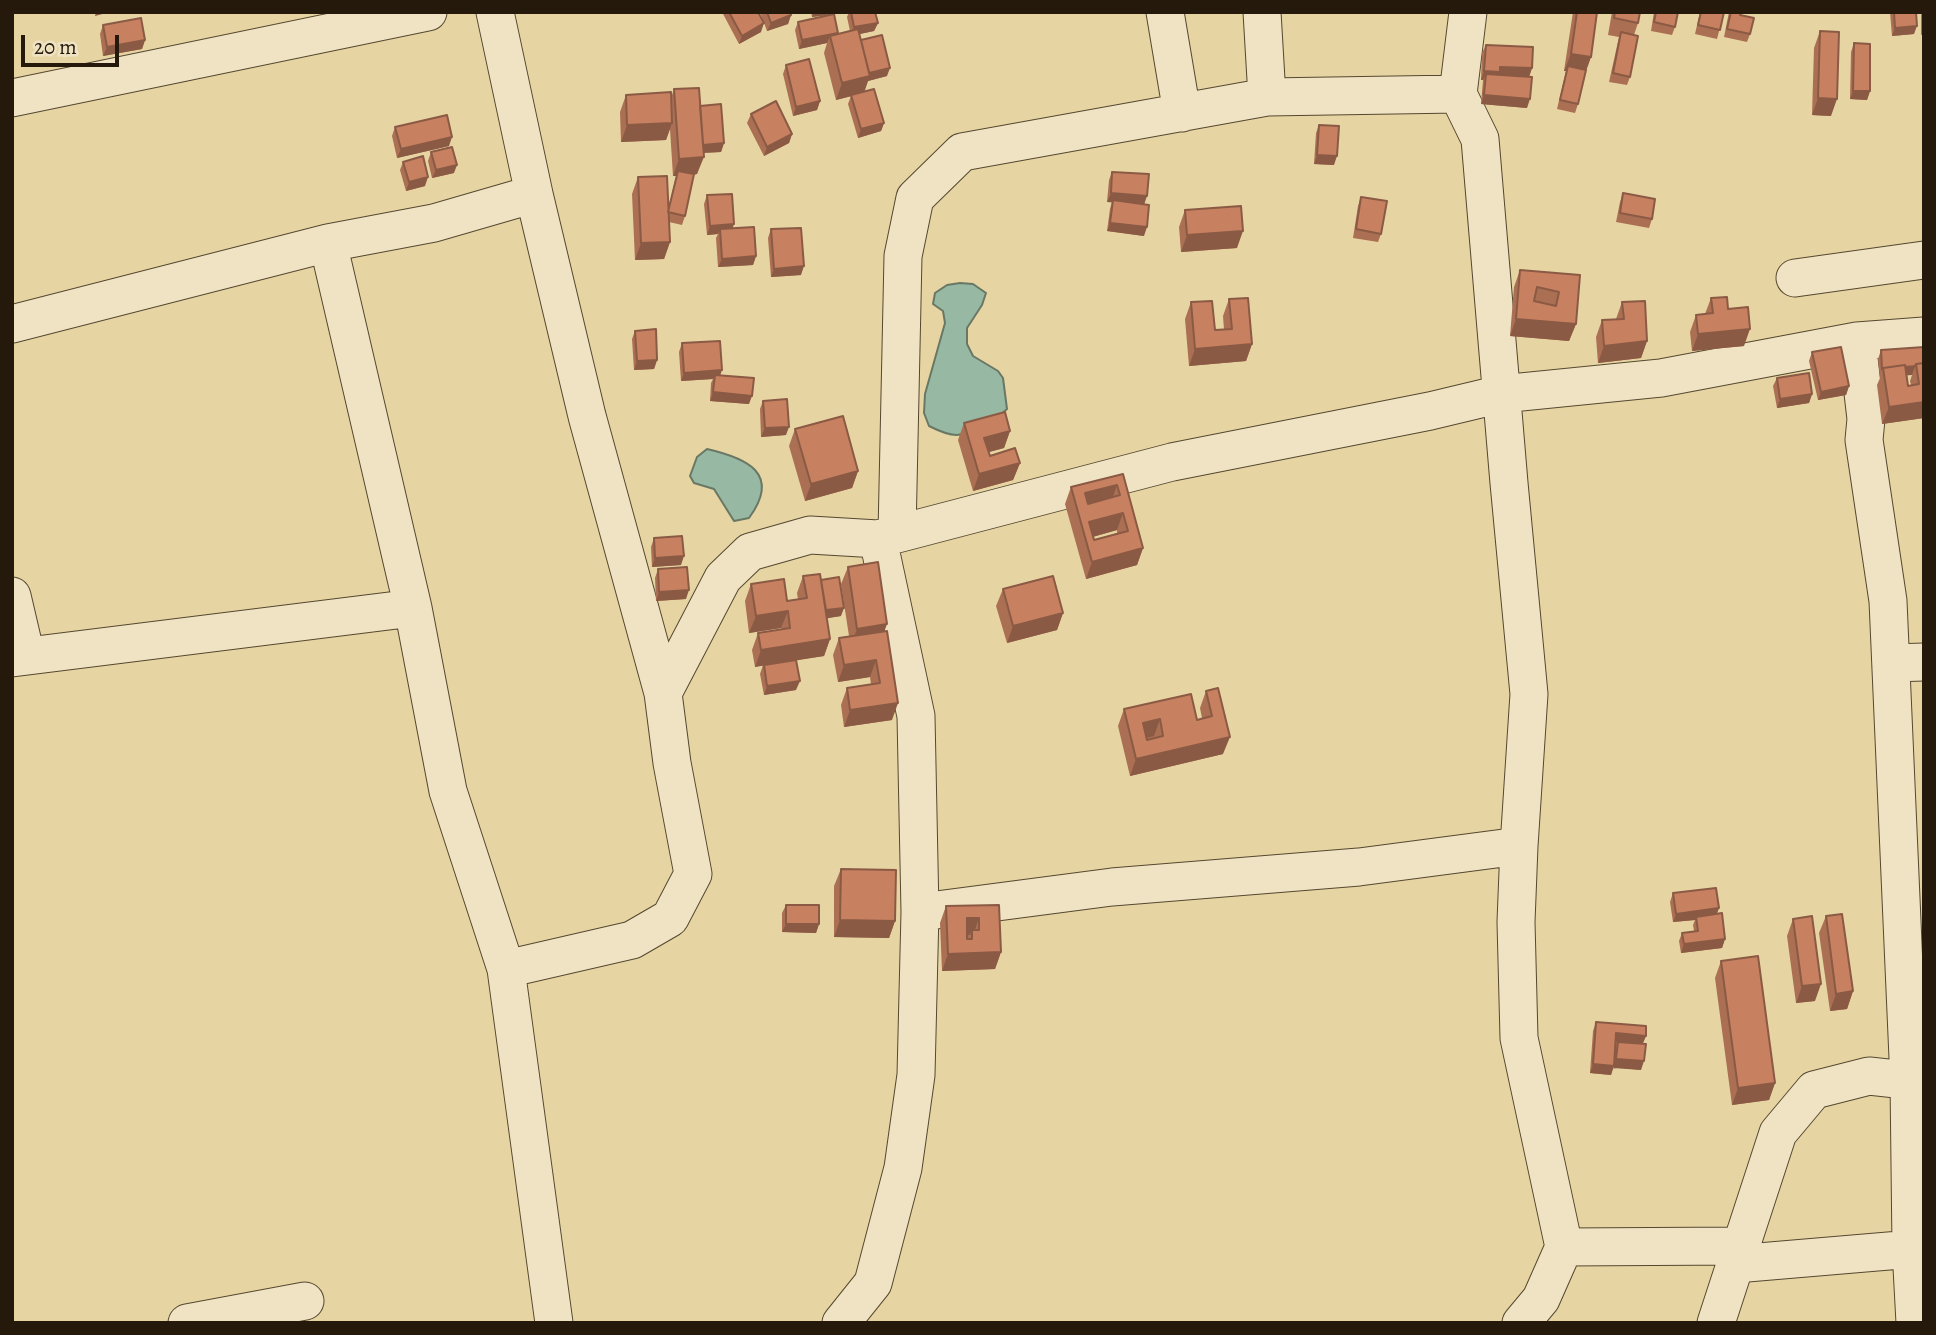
<!DOCTYPE html>
<html>
<head>
<meta charset="utf-8">
<style>
	body { margin:0 }
	#map { position:relative; width:1936px; height:1335px; overflow:hidden; background:#e7d4a3; font-family:Alegreya,serif }
	canvas { display:block }
	.frame { position:absolute; inset:0; border:14px solid #24190a; pointer-events:none }
	.scale { position:absolute; left:21px; top:35px; width:98px; height:32px; box-sizing:border-box; border:4px solid #24190a; border-top:0; padding-left:9px; font-size:21px; line-height:24px; white-space:nowrap; color:#24190a; -webkit-text-stroke:5px #efe3c3; paint-order:stroke }
</style>
</head>
<body>
<div id="map">
<canvas width="1936" height="1335"></canvas>
<div class="frame"></div>
<div class="scale">20 m</div>
</div>
<script>
const context = document.querySelector('canvas').getContext('2d');
context.lineJoin = 'round';
function fill(path, color) {
  context.fillStyle = color;
  context.fill(path, 'evenodd');
}
function trace(path, color, width, dash) {
  context.strokeStyle = color;
  context.lineWidth = width;
  context.lineCap = dash ? 'butt' : 'round';
  context.setLineDash(dash || []);
  context.stroke(path);
}
const water = new Path2D(`
	M960,283L973,284L986,293L982,305L967,328V344L973,356L998,371L1003,378L1007,409C1000,416 992,421 983,426C960,438 953,438 929,426L924,413L925,394L945,323L943,311L933,304L935,293L947,285Z
	M707,449C746,458 782,473 749,518L734,521L714,489L694,483L690,476L697,457Z`);
fill(water, '#97b8a2');
trace(water, '#697865', 2);
const minor = new Path2D(`
	M495,12L534,194L434,223L328,243L413,608L448,791L506,969L554,1323
	M1165,12L1182,113
	M1262,12L1267,97
	M1468,12L1458,94L1480,139L1509,483L1529,694L1519,846L1516,922L1519,1038L1564,1247L1740,1246
	M12,98L428,12
	M1795,278L1924,260
	M12,324L328,243
	M1857,341L1866,419L1864,440L1888,601L1909,1081L1911,1249L1915,1323
	M897,533L903,256L915,198L962,152L1267,97L1458,94
	M12,596L26,656
	M12,658L413,608
	M1891,663L1924,662
	M663,693L723,578L750,552L810,535L878,539L1172,462L1430,411L1501,394L1661,378L1857,341L1924,336
	M921,912L1112,887L1359,867L1519,846
	M506,969L632,940L670,918L693,874L672,763L663,693L587,416L534,194
	M1735,1264L1924,1248
	M187,1323L305,1301
	M841,1323L873,1283L903,1168L916,1075L920,912L916,716L878,539
	M1521,1323L1541,1299L1564,1247
	M1716,1323L1778,1133L1814,1090L1869,1076L1924,1082`);
trace(minor, '#554830', 39);
trace(minor, '#efe3c3', 37);
fill(new Path2D(`
	M722,12H758L761,32L739,44Z
	M760,12H790L791,15L788,24L767,31Z
	M811,12H844L834,14L837,34L850,31L847,17L849,12H875L878,23L874,31L859,34L861,40L887,76L868,81L864,91L884,123L881,131L858,138L848,104L851,96L836,100L824,53L827,43L799,49L795,30L798,22L830,15L812,17Z
	M1573,12H1597L1591,57L1585,73L1578,104L1575,113L1557,109L1566,71H1564Z
	M1612,12H1640L1638,23L1634,35L1630,77L1627,85L1609,82L1619,37L1608,35Z
	M1654,12H1678L1675,27L1672,35L1651,31Z
	M1700,12H1724L1717,39L1695,34Z
	M1729,12H1741L1740,15L1750,34L1747,42L1724,37Z
	M1890,12H1916L1914,34L1892,36Z
	M1921,12H1924V34L1921,35Z
	M103,25L145,40L142,49L103,56L100,34Z
	M1820,31L1831,116L1812,115L1814,48Z
	M1854,43L1870,91L1867,100L1850,99L1851,52Z
	M1486,45L1532,68L1529,77L1527,108L1481,104L1483,80H1481L1482,53Z
	M786,65L820,101L817,110L793,116L783,74Z
	M674,89L700,106L724,143L721,152L703,153L697,174L694,175L685,216L682,225L669,222L670,242L664,259L635,260L632,194L638,177L669,206L676,176H673L670,129L666,140L621,142L620,112L626,95L671,98Z
	M751,114L792,134L789,143L764,156L747,123Z
	M1319,125L1334,165L1314,164L1316,133Z
	M395,127L449,146L397,158L392,136Z
	M431,152L454,173L432,178L428,161Z
	M403,162L425,186L406,191L400,170Z
	M1112,172L1144,204V236L1107,231L1110,209L1112,202H1107L1109,180Z
	M1623,193L1652,219L1649,228L1616,222L1620,202Z
	M707,195L756,256L753,265L718,267L716,238L718,234L707,235L704,204Z
	M1361,197L1381,234L1378,242L1353,238L1358,206Z
	M1185,210L1237,248L1181,252L1179,227Z
	M771,229L801,275L771,277L768,238Z
	M1520,270L1580,275L1576,324L1569,341L1510,336L1514,287Z
	M1711,298L1728,309L1744,346L1692,351L1690,332L1696,315L1705,314Z
	M1229,299L1252,344L1246,361L1189,366L1185,319L1191,302L1215,330H1224L1223,316Z
	M1622,302L1647,341L1641,358L1598,363L1596,337L1602,320L1616,319Z
	M635,331L657,360L654,369L634,370L632,339Z
	M682,343L720,375L749,404L710,401L711,383L713,379L681,381L679,352Z
	M1924,347V418L1882,424L1877,385L1880,378L1878,359L1881,350ZM1907,375H1912L1910,381L1911,385L1908,386Z
	M1812,352L1849,386L1846,395L1818,400L1809,361Z
	M1777,378L1812,394L1809,403L1777,408L1773,386Z
	M763,401L786,435L761,437L760,409Z
	M964,423L1010,431L1004,448L989,452L990,456L1020,463L1013,480L973,491L958,440Z
	M795,429L858,471L852,488L805,501L789,446Z
	M1123,474L1143,548L1137,565L1086,579L1065,504L1071,487ZM1117,530V533L1094,540L1093,537Z
	M654,538L681,565L652,567L651,547Z
	M848,567L885,631L892,720L844,727L841,705L847,688L871,684L870,677L838,682L833,655L839,638L849,636L841,584Z
	M658,569L686,599L656,601L655,578Z
	M803,576L821,581L841,616L827,618L830,639L824,656L796,660V690L764,695L760,674L763,665L755,667L752,650L758,633L782,629L781,628L749,633L745,601L751,584L787,601L798,599L797,593Z
	M1003,589L1063,613L1057,630L1007,643L996,606Z
	M1206,691L1223,754L1130,776L1118,726L1124,709L1197,720L1202,718L1200,708Z
	M841,869L895,921L889,938L834,937V886Z
	M1673,893L1719,908L1717,914L1725,939L1722,948L1681,953L1679,941L1682,933L1694,931L1693,925L1695,920L1673,922L1670,902Z
	M786,905L819,924L816,933L782,932V913Z
	M999,905L1001,952L995,969L942,971L940,923L946,906Z
	M1826,916L1853,991L1847,1009L1830,1011L1819,933Z
	M1793,919L1815,1001L1796,1003L1787,936Z
	M1721,961L1775,1083L1769,1100L1732,1105L1715,978Z
	M1596,1022L1646,1036L1643,1043L1641,1070L1613,1067L1611,1075L1590,1073L1593,1031Z`), '#ab6f53');
fill(new Path2D(`
	M96,12H110L95,16Z
	M814,12H844L812,17Z
	M791,15L788,24L767,31L771,23Z
	M764,23L761,32L739,44L742,36Z
	M878,23L874,31L851,36L854,27Z
	M1917,26L1914,34L1892,36L1895,28Z
	M838,33L835,41L830,36L827,43L799,49L802,40Z
	M145,40L142,49L103,56L107,47Z
	M1571,54L1591,57L1585,74L1568,66L1566,71H1564Z
	M1500,67L1532,68L1529,77L1486,74L1483,80H1481L1484,71Z
	M890,68L887,76L868,81L864,93L836,100L842,83L868,73Z
	M1853,91H1870L1867,100L1850,99Z
	M1484,95L1530,99L1527,108L1481,104Z
	M1818,98L1837,99L1831,116L1812,115Z
	M820,101L817,110L793,116L796,107Z
	M672,123L666,140L621,142L627,125Z
	M884,123L881,131L858,138L861,129Z
	M792,134L789,143L764,156L767,147Z
	M452,137L449,146L397,158L401,149Z
	M724,143L721,152L698,153L701,145Z
	M1317,155L1337,156L1334,165L1314,164Z
	M704,157L697,174L677,176L678,171L676,176H673L679,159Z
	M457,165L454,173L432,178L436,170Z
	M428,177L425,186L406,191L409,182Z
	M1111,193L1147,196L1144,205L1107,202Z
	M1110,223L1147,227L1144,236L1107,231Z
	M734,224L731,233L720,229L718,234L707,235L710,226Z
	M1243,231L1237,248L1181,252L1187,235Z
	M670,242L664,259L635,260L641,243Z
	M756,256L753,265L718,267L722,259Z
	M804,266L801,275L771,277L774,269Z
	M1516,319L1576,324L1569,341L1510,336Z
	M1750,329L1744,346L1692,351L1698,334Z
	M1647,341L1641,358L1598,363L1604,346Z
	M1252,344L1246,361L1189,366L1195,349Z
	M657,360L654,369L634,370L637,361Z
	M1915,366L1912,375L1884,377L1883,369Z
	M722,370L719,379L715,375L713,379L681,381L684,373Z
	M1849,386L1846,395L1818,400L1821,392Z
	M713,392L752,396L749,404L710,401Z
	M1812,394L1809,403L1777,408L1780,399Z
	M1924,402V418L1882,424L1889,407Z
	M789,427L786,435L761,437L765,428Z
	M1010,431L1004,448L978,455L984,438Z
	M1020,463L1013,480L973,491L979,474Z
	M858,471L852,488L805,501L811,484Z
	M1117,485L1111,502L1079,510L1085,493Z
	M1123,513L1117,530L1085,539L1089,522Z
	M1143,548L1137,565L1086,579L1092,562Z
	M684,556L681,565L652,567L655,558Z
	M689,590L686,599L656,601L659,592Z
	M844,608L841,616L823,619L826,610Z
	M788,611L781,628L749,633L756,616Z
	M1063,613L1057,630L1007,643L1013,626Z
	M887,624L881,641L851,646L857,629Z
	M830,639L824,656L755,667L761,650Z
	M876,660L870,677L838,682L844,665Z
	M800,681L796,690L764,695L767,686Z
	M898,703L892,720L844,727L850,710Z
	M1160,719L1154,736L1137,740L1143,723Z
	M1230,737L1223,754L1130,776L1136,759Z
	M1719,908L1715,917H1696L1695,920L1673,922L1676,914Z
	M967,918H979L973,935L972,930L970,935H961Z
	M840,920L895,921L889,938L834,937Z
	M786,924H819L816,933L782,932Z
	M1725,939L1722,948L1681,953L1684,944Z
	M1001,952L995,969L942,971L948,954Z
	M1821,984L1815,1001L1796,1003L1802,986Z
	M1853,991L1847,1009L1830,1011L1836,994Z
	M1616,1033L1646,1036L1642,1045L1613,1042Z
	M1616,1059L1644,1061L1641,1070L1613,1068Z
	M1593,1064L1614,1066L1611,1075L1590,1073Z
	M1775,1083L1769,1100L1732,1105L1738,1088Z`), '#8b5a44');
const building = new Path2D(`
	M729,12H758L764,23L742,36Z
	M767,12H790L791,15L771,23Z
	M851,12H875L878,23L854,27Z
	M1577,12H1597L1591,57L1571,54Z
	M1615,12H1640L1638,23L1614,18Z
	M1656,12H1678L1675,27L1654,22Z
	M1701,12H1724L1720,30L1698,25Z
	M1731,12H1741L1740,15L1754,18L1750,34L1727,29Z
	M1894,12H1916L1917,26L1895,28Z
	M834,14L838,33L802,40L798,22Z
	M141,18L145,40L107,47L103,25Z
	M858,29L870,76L842,83L830,36Z
	M1820,31L1839,32L1837,99L1818,98Z
	M1621,32L1638,36L1630,77L1613,73Z
	M882,35L890,68L869,73L861,40Z
	M1854,43L1870,44V91H1853Z
	M1486,45L1533,47L1532,68L1500,67V72L1484,71Z
	M809,59L820,101L796,107L786,65Z
	M1568,66L1586,70L1578,104L1560,100Z
	M1486,74L1532,77L1530,99L1484,95Z
	M699,88L704,157L679,159L674,89Z
	M874,89L884,123L861,129L851,95Z
	M671,92L672,123L627,125L626,95Z
	M776,101L792,134L767,147L751,114Z
	M721,104L724,143L703,145L700,106Z
	M447,115L452,137L401,149L395,127Z
	M1319,125L1339,126L1337,156L1317,155Z
	M452,147L457,165L436,170L431,152Z
	M423,156L428,177L409,182L403,162Z
	M678,171L694,174L685,216L668,212Z
	M1112,172L1149,174L1147,196L1111,193Z
	M667,176L670,242L641,243L638,177Z
	M1623,193L1655,199L1652,219L1620,213Z
	M732,194L734,224L710,226L707,195Z
	M1361,197L1387,201L1381,234L1356,229Z
	M1113,200L1149,205L1147,227L1110,223Z
	M1241,206L1243,231L1187,235L1185,210Z
	M754,227L756,256L722,259L720,229Z
	M801,228L804,266L774,269L771,229Z
	M1520,270L1580,275L1576,324L1516,319ZM1537,287L1559,292L1556,306L1534,301Z
	M1727,297L1728,309L1748,307L1750,329L1698,334L1696,315L1713,313L1711,298Z
	M1248,298L1252,344L1195,349L1191,302L1212,301L1215,330L1232,329L1229,299Z
	M1645,301L1647,341L1604,346L1602,320L1624,319L1622,302Z
	M656,329L657,360L637,361L635,331Z
	M720,341L722,370L684,373L682,343Z
	M1841,347L1849,386L1821,392L1812,352Z
	M1924,347V363L1916,364L1915,366L1906,367L1905,365L1883,368L1882,369L1881,350Z
	M1924,363V402L1889,407L1883,368L1905,365L1908,386L1919,384L1916,364Z
	M1809,373L1812,394L1780,399L1777,378Z
	M715,375L754,378L752,396L713,392Z
	M787,399L789,427L765,428L763,401Z
	M1005,412L1010,431L984,438L990,456L1015,448L1020,463L979,474L964,423Z
	M843,416L858,471L811,484L795,429Z
	M1123,474L1143,548L1092,562L1071,487ZM1117,485L1120,495L1088,504L1085,493ZM1123,513L1128,531L1094,540L1089,522Z
	M682,536L684,556L655,558L654,538Z
	M878,562L887,624L857,629L848,567Z
	M687,567L689,590L659,592L658,569Z
	M820,574L830,639L761,650L758,633L790,628L788,611L756,616L751,584L784,579L787,601L807,598L803,576Z
	M1053,576L1063,613L1013,626L1003,589Z
	M839,577L844,608L826,610L821,580Z
	M887,631L898,703L850,710L847,688L880,683L876,660L844,665L839,638Z
	M796,660L800,681L767,686L764,665Z
	M1218,688L1230,737L1136,759L1124,709L1191,694L1197,720L1212,716L1206,691ZM1160,719L1163,736L1147,740L1143,723Z
	M841,869L896,870L895,921L840,920Z
	M1716,888L1719,908L1676,914L1673,893Z
	M786,905H819V924H786Z
	M999,905L1001,952L948,954L946,906ZM967,918H979V930H972V939H967Z
	M1722,913L1725,939L1684,944L1682,933L1698,931L1696,917Z
	M1842,914L1853,991L1836,994L1826,916Z
	M1812,916L1821,984L1802,986L1793,919Z
	M1758,956L1775,1083L1738,1088L1721,961Z
	M1596,1022L1646,1026V1036L1616,1033L1614,1066L1593,1064Z
	M1618,1042L1646,1044L1644,1061L1616,1059Z`);
fill(building, '#c78161');
trace(building, '#8b5a44', 2);
</script>
</body>
</html>
